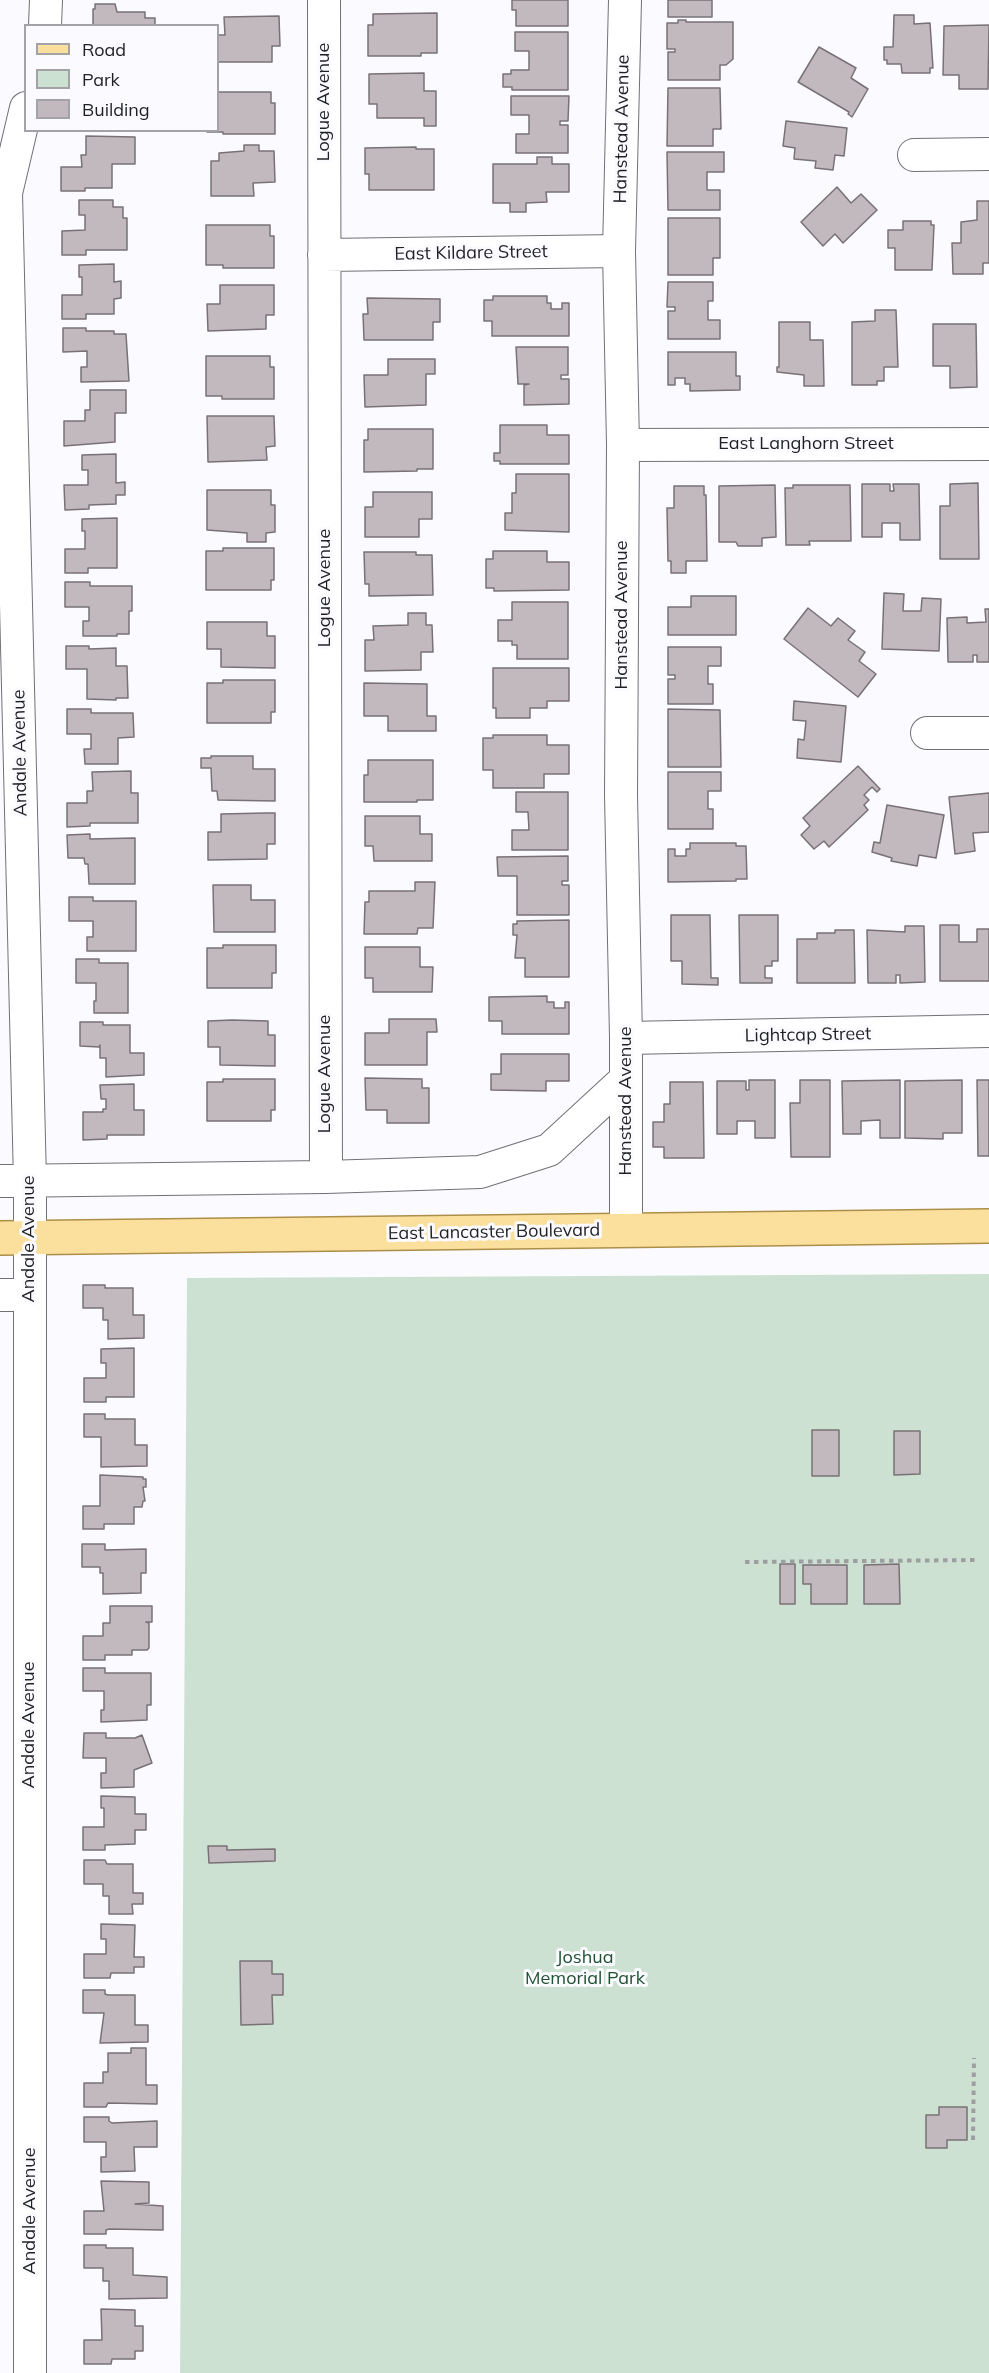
<!DOCTYPE html>
<html>
<head>
<meta charset="utf-8">
<style>
	body { margin:0 }
	#map { position:relative; width:989px; height:2373px; overflow:hidden; background:#fbfbff; font-family:Mulish,sans-serif }
	canvas { display:block }
	.legend { position:absolute; left:24px; top:24px; width:195px; height:108px; box-sizing:border-box; background:#fbfbff; border:2px solid #a3a3a7; margin:0; padding:8px 10px; list-style:none; font-size:18px; color:#1f2023 }
	.legend li { display:flex; align-items:center; gap:12px; height:30px }
	.legend b { width:30px; border:2px solid #a3a3a7 }
</style>
</head>
<body>
<div id="map">
<canvas width="989" height="2373"></canvas>
<ul class="legend">
<li><b style="height:8px;background:#fbdf9d"></b>Road</li>
<li><b style="height:16px;background:#cde1d2"></b>Park</li>
<li><b style="height:16px;background:#c1b9bd"></b>Building</li>
</ul>
</div>
<script>
const context = document.querySelector('canvas').getContext('2d');
context.lineJoin = 'round';
function fill(path, color) {
  context.fillStyle = color;
  context.fill(path, 'evenodd');
}
function trace(path, color, width, dash) {
  context.strokeStyle = color;
  context.lineWidth = width;
  context.lineCap = dash ? 'butt' : 'round';
  context.setLineDash(dash || []);
  context.stroke(path);
}
function drawText(font, color, halo, rows, align = 'center') {
  context.font = font + ' Mulish,sans-serif';
  context.lineWidth = 6;
  context.setLineDash([]);
  context.textBaseline = 'middle';
  context.strokeStyle = halo;
  context.fillStyle = color;
  for (const [text, x, y, turn = 0] of rows) {
    context.save();
    context.translate(x, y);
    context.rotate((+turn || 0) * Math.PI / 180);
    context.textAlign = isNaN(turn) ? turn : align;
    if (halo) context.strokeText(text, 0, 0);
    context.fillText(text, 0, 0);
    context.restore();
  }
}
fill(new Path2D(`
	M989,1274V2373H180L187,1278Z`), '#cde1d2');
const building = new Path2D(`
	M512,0H568V26H516V10H512Z
	M668,0H712V17H668Z
	M95,4H115L117,12H145V18H155V26H93V9H95Z
	M437,13V53H421V56H368V25H373V14Z
	M894,15H914V24L930,23L933,68H930V73H902L901,64H887V60H884V47H893Z
	M279,16L280,46H272V62H218V35H225L224,17Z
	M678,20H686V22H733V59L726,65H720V80H668V52H675V49H667V23H678Z
	M989,25L988,89H959V75H943L944,26Z
	M515,32H568V90H512V87H503V74H511V70H529V51H515Z
	M819,47L856,68L851,78L868,89L852,117L848,114L849,112L798,82Z
	M424,73V91H436V126H424V118H377V104H369V74Z
	M668,88H720L721,129H713V146H667Z
	M218,92H271V103H275V134H223V132H207L218,130Z
	M511,96H569L568,121H560V125H568V153H516V134H529V115H511Z
	M786,121L847,128L844,156L835,155L833,170L815,168L816,161L794,159L795,148L783,146Z
	M86,136L135,137V164H112V188H85V191H61V167H82L81,155H86Z
	M244,145H259V151H274L275,182L253,183L254,196H211V161H219V153L244,151Z
	M416,147V149H434V190H369V174H365V148Z
	M667,152H724V172H707V190H720V210H668Z
	M537,157H552V164H569V192H546L547,202L526,203V212H510V203H493V164H537Z
	M837,187L851,203L861,194L877,210L843,243L835,234L823,246L801,222Z
	M79,200H113V207H123V218H127V250H86V255H62V231L85,230V215H79Z
	M977,201H989V263H983V274H953L952,243H961V222L977,220Z
	M668,218H720V258H713V275H668Z
	M903,221H931V225H934L932,270H895V248H888V230H903Z
	M206,225H270V236H274V268H223V265H206Z
	M114,264V282L121,281V298L114,299V314H86V319H62V295H82V277H79V265Z
	M668,282H713V301H708V320H720V339H668V311H675V307H667Z
	M220,285H274V315H266V329L208,331L207,304H220Z
	M493,296H547V303H551V309H562V303H569V336H492V321H484V300H493Z
	M367,298L440,299V322H433V340H364L363,314H368Z
	M875,310H896L898,367H884V381H877V385H852V322L875,321Z
	M779,322H810V340H823L824,386H804V375L777,372V367H779Z
	M933,324H976L977,387L950,388V366H933Z
	M63,328H86V331H114V334H126L129,381L81,382V367H87V351L63,352Z
	M516,347H568V375H561V379H569V404L524,405V385L529,384H518Z
	M668,352H736V376H740V390L690,391V384H685V378H675V385H668Z
	M206,356H270V367H274V399H222V396H206Z
	M388,359H435V374H426V405L365,407L364,375H388Z
	M90,390H126V413H115V442L64,446V421H85V410H90Z
	M207,416H274L275,446L266,447L267,460L208,462Z
	M500,425H547V435H569V464H500V461H494V453H500Z
	M368,429H433V469H417V471L364,472V440H368Z
	M116,454V483L125,482V495H116V504L89,505V509L65,510L64,485H88V470H82V455Z
	M516,474H569V532L505,530V513H512V493H516Z
	M978,483L979,559H940V506H950V484Z
	M862,484H890V491H894L893,484H919L920,540H900V523H882V537H862Z
	M775,485L776,537L762,538V546H738L736,542H719V486Z
	M793,485H850L851,541H809L810,545H786L785,488H793Z
	M674,486H704V495H706L707,561H686V573H671V561H668L667,508H674Z
	M207,490H271V505H275V532L266,533V542H247V533L207,530Z
	M373,492H432V519H419V537H365V507H373Z
	M117,518V568H88V573H65V549H85V531H82V519Z
	M223,548H274V580H271V590H206V551H223Z
	M493,551H547V562H569V590L494,591V588H486V559H493Z
	M364,552H416V555H432L433,595L369,596V584H365Z
	M65,582H90V586H132V611H129V634H117V636H83V621H89V607H65Z
	M884,593L904,594L903,611H921L922,598L941,599L939,651L882,649Z
	M691,596H736V635H668V607H691Z
	M512,602H568V659H517V645H512V641H498V620H512Z
	M808,608L831,626L838,618L855,631L848,640L865,652L859,661L876,674L858,697L784,639Z
	M985,609H989V662H977V655H973V662H948L947,618L967,617V623L986,622Z
	M408,613H426V625H432L433,652H421V670L365,671V640H374L373,626L408,625Z
	M207,622H267V636H275V668L221,667V649H207Z
	M66,646H89V649L116,648V666H127L128,698H116V700L87,699V669H66Z
	M668,647H721V666H708V684H713V704H668V679H675V675H668Z
	M493,668H569V701H547V708H530V718H496V708H493Z
	M223,680H275V712H271V723H207V683H223Z
	M364,683L427,684V716H436V731H388V716H364Z
	M794,701L846,706L841,762L797,758L798,739L804,740L806,721L793,720Z
	M67,709H91V713H133L134,737L118,738V764H85L84,749H91V734H67Z
	M668,709L720,710L721,767H668Z
	M493,735H547V745H569V774H544V788H493V770H483V738H493Z
	M211,756H253V769H275V801L218,800L217,791H212L211,768H201V758H211Z
	M368,760H433V800H417V802H364V775H368Z
	M858,766L880,789L877,792L872,787L864,795L869,800L864,805L868,810L829,847L824,841L814,849L801,835L810,826L803,818Z
	M131,771V793H138V823H90V826L67,827V803H87V791H93L92,772Z
	M668,772H721V791H708V809H713V829H668Z
	M516,792H568V850H512V830H529L528,812H516Z
	M989,793V832L973,833L975,851L955,854L949,797Z
	M887,805L944,815L936,858L919,855L917,866L891,861L892,858L872,852L874,842L880,843Z
	M266,813H275V844H267V859L208,860V832H221V814Z
	M365,816H420V834H432V861H374L373,846H365Z
	M90,834V839L135,838V884H89L88,864H85L84,858H68L67,835Z
	M690,843H736V846H746L747,879H736V881L668,882V849H675V856H686V849H690Z
	M568,856V881H562V885H569V915H517V876H498L497,857Z
	M415,882H435L433,928H418L417,934H364L365,902H369V891H415Z
	M213,885H251V900H275V932H214Z
	M69,897H93V901H136V951H87V937H93V921H69Z
	M671,915H710L711,978H718V985L682,984V961H671Z
	M739,915H778V961H772V966H765V978H772V983H740Z
	M569,920V977H525V958H515L517,935H513V924H517V921Z
	M940,925H959V942H977V929H989V981H940Z
	M905,926H924L925,982L900,983V975H896V983H868L867,930L905,932Z
	M835,930H854L855,983H797V939H817V933H835Z
	M223,945H276V973H272V988H207V948H223Z
	M365,947H420V967H433L432,992H373V978H365Z
	M76,959H99V963H128V1013H94V1001H96V983H76Z
	M547,996V1002H554V1008H565V1002H569V1034H502V1021H489V997Z
	M389,1019H436L437,1032H427V1065H365V1033H389Z
	M232,1020L268,1021V1035H275V1066L220,1065V1047H208V1021Z
	M80,1022H103V1025H130V1053H144V1075L106,1077V1058H100V1045L99,1047L80,1046Z
	M501,1054H569V1081H546V1091L491,1090V1074H501Z
	M365,1078L422,1079V1088H429V1123H387V1110H366Z
	M223,1079H275V1110H271V1121H207V1082H223Z
	M749,1080H775V1138H755V1121H737V1134H717V1081H746V1090H749Z
	M800,1080H830V1157H791L790,1103H800Z
	M900,1080V1138H880V1120L861,1121V1134H843L842,1081Z
	M962,1080V1133H943V1139L905,1138V1081Z
	M977,1080H989V1156H978Z
	M670,1082H703L704,1158H664V1147H653V1122H664V1104H670Z
	M134,1084V1110H144V1135H107V1139L83,1140V1112H103V1109H106V1099H101L100,1085Z
	M83,1285H105V1288H133V1315H144V1338L108,1339V1320H103V1308H83Z
	M134,1348V1397H106V1402H84V1378H106V1363H101V1349Z
	M84,1414H105V1419H135V1445H147V1466L101,1467V1437H84Z
	M812,1430H839V1476H812Z
	M894,1431H920V1474L894,1475Z
	M100,1475L143,1477V1479H146V1487H143L145,1501H143L142,1507H134V1524H104V1529H83V1506H100Z
	M82,1544H105V1550L146,1549V1573H141V1593L103,1594V1573H100V1567H82Z
	M780,1564H795V1604H780Z
	M899,1564L900,1604H864V1565Z
	M803,1565H847V1604H811V1584H803Z
	M110,1606H152V1622H146L149,1623V1648L147,1650H132V1655H105V1660H83V1636H103V1623H110Z
	M83,1668H105V1673H151V1705H147V1720L101,1722V1710H104V1691H83Z
	M84,1733H106V1738H135L142,1735L152,1763L134,1770V1787L101,1788V1773H106V1758H83Z
	M101,1796L135,1797V1814H146V1830H135V1844L105,1845V1850H83V1827H104V1808H101Z
	M208,1846H227V1850L275,1849V1861L209,1863Z
	M84,1860H105L107,1864H133V1893H143V1904H132L133,1914H109V1896H103V1884H84Z
	M101,1924L135,1925L134,1957H144V1967H134V1973H111L110,1978H84V1954H106V1939H101Z
	M240,1961H272V1974H283V1995H272L273,2024L241,2025Z
	M83,1990H105V1994L108,1995H135V2025H148V2042L100,2043L104,2013H83Z
	M131,2048H146V2085H157V2104L108,2103L106,2107H84V2083H103V2072H108V2053H131Z
	M939,2107H967V2140H947V2148H926V2115H939Z
	M84,2117H109V2121L112,2123L157,2121V2147H134L135,2171L101,2172V2157H106V2142H84Z
	M101,2181L149,2182V2203L135,2204L163,2206V2230L109,2229L106,2230V2234H84V2211H104Z
	M84,2245H106V2248H133V2275L167,2277V2298L109,2299V2281H103V2268H84Z
	M101,2309L135,2310V2326H143V2351H135V2359H112L111,2364H84V2340H102Z`);
fill(building, '#c1b9bd');
trace(building, '#787175', 1.5);
const minor = new Path2D(`
	M324,0L326,1177
	M625,0L619,251L623,445L621,795L626,1038V1230
	M45,26L46,0
	M26,108L6,193L30,1181V2373
	M914,155L989,154
	M324,255L619,251
	M623,445L989,444
	M927,733H989
	M626,1038L989,1031
	M0,1181L326,1177L480,1172L549,1150L626,1079
	M0,1295H29`);
const major = new Path2D(`
	M0,1238L989,1226`);
trace(minor, '#6f7177', 34);
trace(major, '#ac8e48', 36);
trace(new Path2D(`
	M745,1562L978,1560
	M973,2140L974,2058`), '#9e9ea2', 4, [4.5, 4.5]);
trace(minor, '#fff', 32);
trace(major, '#fbdf9d', 33);
drawText('18px', '#1f2023', '#fbfbff', [
	["Logue Avenue",324,102,-90],
	["Hanstead Avenue",622,129,-89],
	["East Kildare Street",471,253,-1],
	["East Langhorn Street",806,444],
	["Logue Avenue",325,588,-90],
	["Hanstead Avenue",622,615,-90],
	["Andale Avenue",20,753,-91],
	["Lightcap Street",808,1035,-1],
	["Logue Avenue",325,1074,-90],
	["Hanstead Avenue",626,1101,-90],
	["East Lancaster Boulevard",494,1232,-1],
	["Andale Avenue",29,1239,-90],
	["Andale Avenue",29,1725,-90],
	["Andale Avenue",30,2211,-90]
]);
drawText('18px', '#1f5131', '#fbfbff', [
	["Joshua",585,1958],
	["Memorial Park",585,1979]
]);
</script>
</body>
</html>
